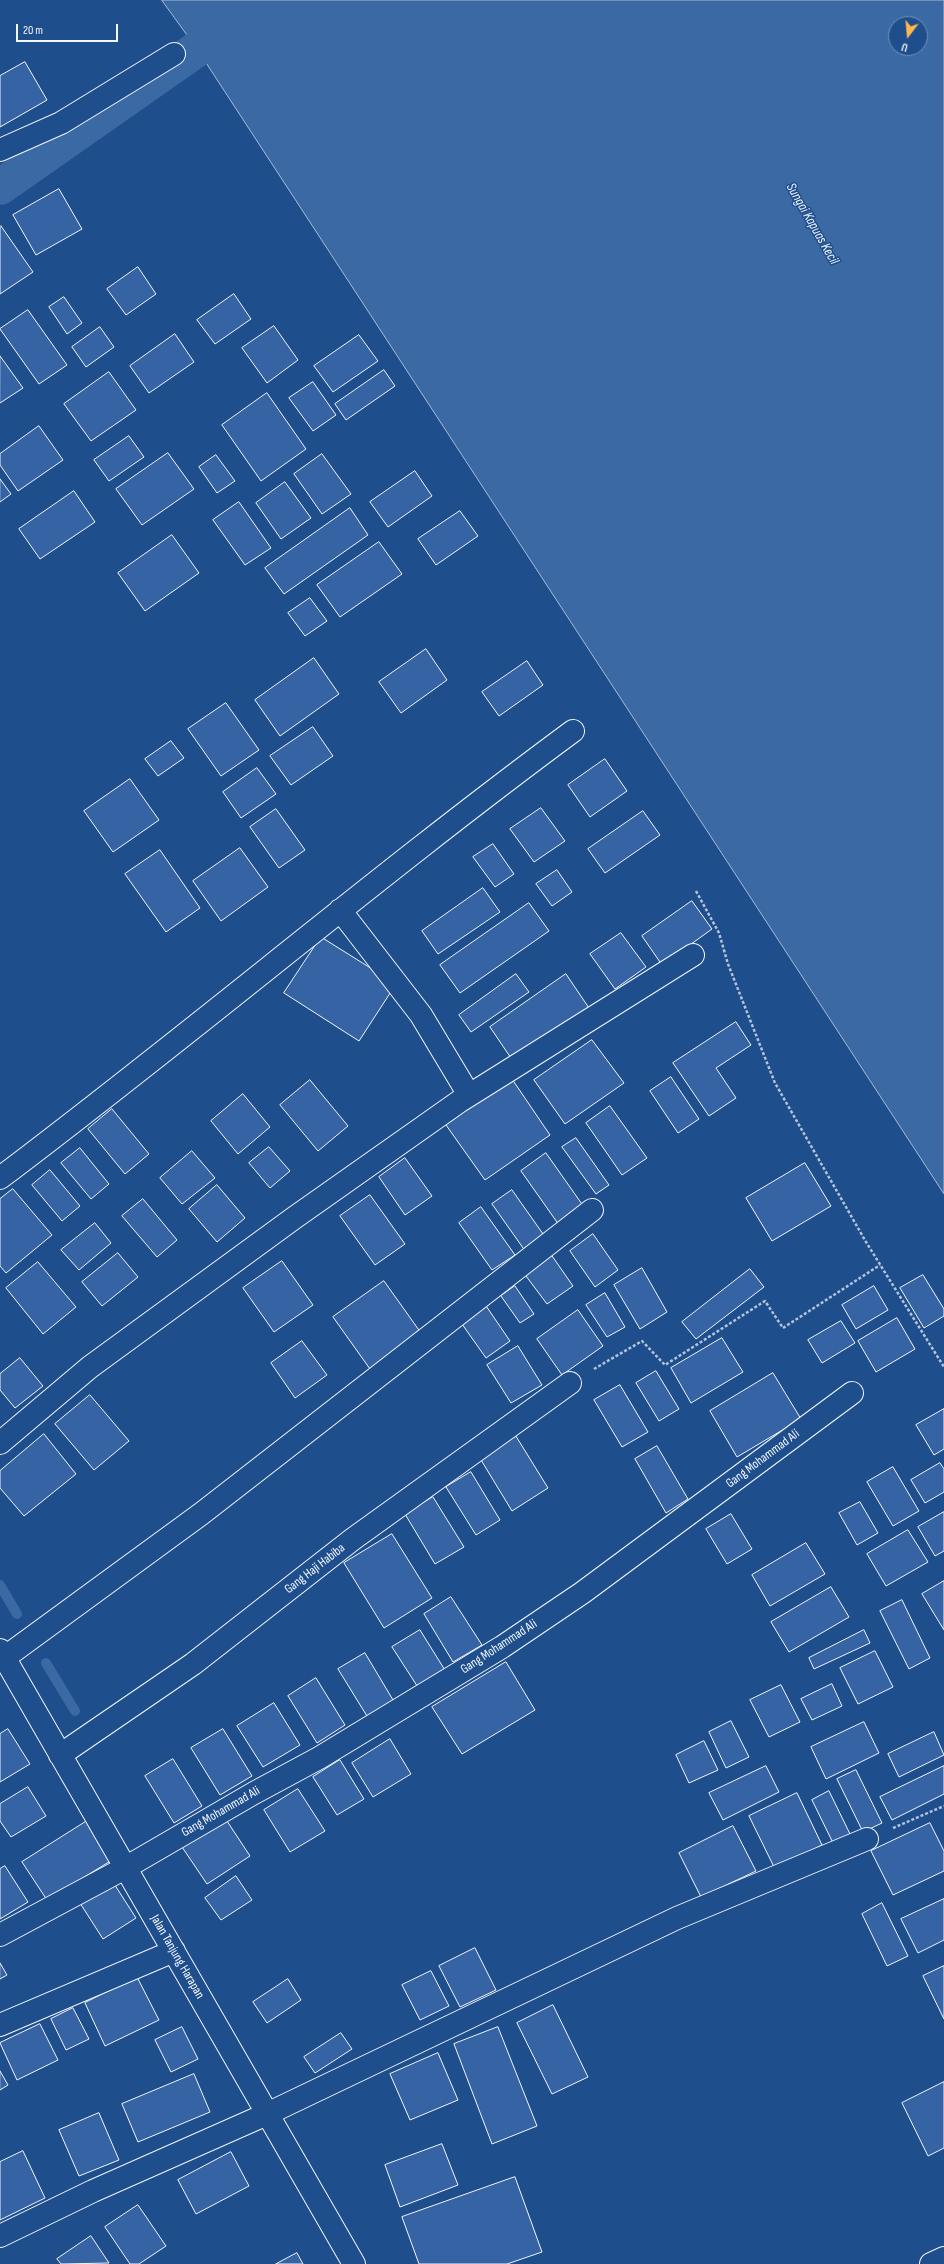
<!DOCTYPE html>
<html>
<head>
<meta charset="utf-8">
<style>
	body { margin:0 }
	#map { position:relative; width:944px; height:2264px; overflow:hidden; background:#1f4e8c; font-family:"Sofia Sans Condensed",sans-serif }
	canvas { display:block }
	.north { position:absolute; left:888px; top:16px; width:40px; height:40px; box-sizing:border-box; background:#1f4e8c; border:1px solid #7391ba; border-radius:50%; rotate:196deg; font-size:11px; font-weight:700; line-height:16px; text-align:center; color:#f2f6ff }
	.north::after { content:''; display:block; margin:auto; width:14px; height:18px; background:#ffb74d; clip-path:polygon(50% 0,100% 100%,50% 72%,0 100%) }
	.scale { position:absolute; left:16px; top:24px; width:102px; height:18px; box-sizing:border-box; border:2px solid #f2f6ff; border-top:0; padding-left:5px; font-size:12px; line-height:14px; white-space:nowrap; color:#f2f6ff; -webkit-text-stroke:3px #1f4e8c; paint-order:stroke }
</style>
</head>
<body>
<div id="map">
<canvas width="944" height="2264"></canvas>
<div class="north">U</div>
<div class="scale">20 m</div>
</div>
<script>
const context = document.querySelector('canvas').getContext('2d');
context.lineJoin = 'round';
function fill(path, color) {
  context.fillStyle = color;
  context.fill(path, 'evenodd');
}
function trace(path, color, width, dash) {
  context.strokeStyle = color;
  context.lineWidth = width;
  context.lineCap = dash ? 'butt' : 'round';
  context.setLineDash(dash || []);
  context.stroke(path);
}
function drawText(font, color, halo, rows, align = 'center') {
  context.font = font + ' "Sofia Sans Condensed",sans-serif';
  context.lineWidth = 3;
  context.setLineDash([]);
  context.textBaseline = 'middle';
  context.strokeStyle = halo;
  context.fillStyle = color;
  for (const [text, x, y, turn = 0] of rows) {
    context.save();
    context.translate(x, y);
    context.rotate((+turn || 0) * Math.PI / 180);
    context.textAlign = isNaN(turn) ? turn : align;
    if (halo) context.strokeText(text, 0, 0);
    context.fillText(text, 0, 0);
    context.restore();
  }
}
const water = new Path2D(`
	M162,0H944V1194L197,49ZM896,24H920V48H896Z`);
fill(water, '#3b69a3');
trace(water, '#a8bbd7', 1);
trace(new Path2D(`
	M0,1585L17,1614
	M46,1663L75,1711`), '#3b69a3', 10);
trace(new Path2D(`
	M0,187L197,49`), '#3b69a3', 36);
const building = new Path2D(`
	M25,62L47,100L0,127V76Z
	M59,189L82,229L36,255L13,215Z
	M1,226L33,272L0,294V227Z
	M138,267L156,294L126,315L107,289Z
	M234,294L251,319L215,344L197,320Z
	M64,297L82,323L67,334L49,307Z
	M28,310L67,365L39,384L0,329Z
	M274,326L298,360L267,383L242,348Z
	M100,327L114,347L86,367L72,347Z
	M175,334L194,362L149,393L130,366Z
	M359,335L378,361L333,392L314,366Z
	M0,356L23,388L0,403Z
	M384,370L395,386L346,420L335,404Z
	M109,372L136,410L91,441L64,404Z
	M313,382L336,415L313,431L289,398Z
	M267,393L306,449L261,481L222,425Z
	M39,426L63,460L18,491L0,465V454Z
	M129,436L144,457L109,481L94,460Z
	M168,453L194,489L142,525L116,489Z
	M322,454L351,494L322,514L294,474Z
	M216,455L235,481L217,493L199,467Z
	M415,471L432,496L388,527L370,502Z
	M0,479L11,494L0,502Z
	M285,482L311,518L281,539L256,503Z
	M74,491L95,522L40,559L19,529Z
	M239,502L271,548L245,565L213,520Z
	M350,508L368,535L284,594L265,568Z
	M460,511L478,536L436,565L418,539Z
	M172,535L199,573L145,611L118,573Z
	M379,542L402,574L340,617L317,585Z
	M310,598L327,621L305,636L288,613Z
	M426,649L447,680L401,713L379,682Z
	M314,658L339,694L280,736L255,700Z
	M527,661L543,685L499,716L482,692Z
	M226,703L259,750L221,776L188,729Z
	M313,727L333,756L291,785L270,756Z
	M171,741L184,758L158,776L145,759Z
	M605,759L627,791L590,817L568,785Z
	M257,768L276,794L241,818L223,792Z
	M130,779L159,820L113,852L84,811Z
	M541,808L565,841L534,862L510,829Z
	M276,809L305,850L279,868L250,827Z
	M643,811L660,835L605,873L588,849Z
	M493,844L514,874L495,887L473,857Z
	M240,848L268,887L221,921L193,881Z
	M160,850L200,908L166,932L125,874Z
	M557,870L572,892L552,906L536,884Z
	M483,888L500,912L438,954L422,931Z
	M692,901L712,929L662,965L642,936Z
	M529,903L549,931L460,993L440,965Z
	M621,933L646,967L615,989L590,954Z
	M321,937L396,984L359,1041L284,993Z
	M516,974L529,992L471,1032L459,1015Z
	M566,974L591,1011L515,1064L490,1027Z
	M736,1022L751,1045L716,1068L736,1098L709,1116L673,1063Z
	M592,1040L624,1083L565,1124L534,1080Z
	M671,1077L699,1119L678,1133L650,1091Z
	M512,1079L550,1135L485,1180L446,1125Z
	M310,1080L348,1126L318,1151L280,1105Z
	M243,1094L270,1127L238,1154L211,1121Z
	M610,1106L647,1158L622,1175L586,1123Z
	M112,1109L149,1154L125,1174L88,1129Z
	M576,1138L609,1185L596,1194L562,1147Z
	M269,1147L290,1171L270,1188L249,1163Z
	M80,1148L109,1184L91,1199L61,1163Z
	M192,1151L215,1178L182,1204L160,1178Z
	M546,1153L584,1207L559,1225L521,1171Z
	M405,1158L432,1196L405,1215L379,1177Z
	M805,1163L831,1206L772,1241L746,1198Z
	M50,1170L80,1206L62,1221L32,1185Z
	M217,1185L245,1218L217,1242L189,1209Z
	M13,1189L52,1235L6,1273L0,1266V1199Z
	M512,1190L548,1241L528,1255L492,1204Z
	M370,1195L405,1244L375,1265L340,1216Z
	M143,1199L177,1240L157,1257L122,1216Z
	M481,1207L515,1255L492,1270L459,1223Z
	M95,1223L111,1243L79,1270L61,1250Z
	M593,1234L618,1270L595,1287L570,1251Z
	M118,1253L138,1277L102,1306L82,1282Z
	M550,1253L573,1286L547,1304L523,1272Z
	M282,1261L313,1305L274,1332L243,1288Z
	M38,1262L76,1307L43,1334L6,1288Z
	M642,1268L667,1312L640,1329L614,1285Z
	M750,1269L764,1287L696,1339L682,1322Z
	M923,1275L944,1309V1316L924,1328L900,1288Z
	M384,1281L421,1333L370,1369L333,1317Z
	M515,1286L534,1314L520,1323L501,1296Z
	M874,1286L888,1310L856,1329L842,1305Z
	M605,1293L625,1327L607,1337L586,1305Z
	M482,1300L510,1341L486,1358L457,1317Z
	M578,1310L603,1346L562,1375L537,1339Z
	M897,1318L915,1349L876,1372L858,1341Z
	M841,1321L855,1343L822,1363L808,1340Z
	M722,1338L743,1372L691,1403L671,1368Z
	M302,1341L327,1375L295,1398L271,1363Z
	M518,1346L542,1385L511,1403L487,1365Z
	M20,1358L43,1386L15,1408L0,1390V1374Z
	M656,1371L679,1409L659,1421L636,1383Z
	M773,1373L801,1419L737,1457L710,1411Z
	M620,1385L648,1432L622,1447L594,1400Z
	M90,1395L129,1441L94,1470L55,1424Z
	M944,1409V1449L934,1455L916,1425Z
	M514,1433L548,1488L512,1511L478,1455Z
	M44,1434L76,1474L24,1516L0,1488V1471Z
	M657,1446L688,1499L666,1513L635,1459Z
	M940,1463L944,1469V1492L925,1503L911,1480Z
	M893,1467L919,1511L893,1526L867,1482Z
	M471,1472L500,1520L476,1535L446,1487Z
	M433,1497L464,1547L435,1564L405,1514Z
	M860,1502L878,1533L857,1545L839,1513Z
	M944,1512V1551L935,1556L918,1527Z
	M731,1514L752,1549L727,1564L706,1529Z
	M908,1530L928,1562L886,1586L867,1554Z
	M392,1534L432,1598L384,1628L344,1563Z
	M806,1543L825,1574L770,1606L752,1575Z
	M944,1581V1630L922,1594Z
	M831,1587L849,1617L789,1652L771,1622Z
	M451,1597L482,1645L453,1662L424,1614Z
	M902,1600L930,1658L909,1669L880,1611Z
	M420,1630L448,1675L421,1692L392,1647Z
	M864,1630L870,1643L814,1669L809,1658Z
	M875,1651L893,1687L858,1704L840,1668Z
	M365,1653L396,1705L370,1721L338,1669Z
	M506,1662L535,1710L462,1754L432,1707Z
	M316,1678L345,1725L317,1743L288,1696Z
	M832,1684L842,1706L812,1720L801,1699Z
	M781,1685L800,1722L769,1737L750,1700Z
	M274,1703L300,1745L263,1767L237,1726Z
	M731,1721L749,1757L726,1768L709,1732Z
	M864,1722L879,1753L826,1779L811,1747Z
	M8,1729L30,1764L0,1782V1734Z
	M223,1729L252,1776L220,1795L191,1748Z
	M934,1732L944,1755L899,1777L888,1754Z
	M390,1739L411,1774L373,1797L352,1763Z
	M704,1741L718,1770L689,1783L676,1755Z
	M173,1759L202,1806L174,1823L145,1776Z
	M340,1760L364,1799L337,1815L313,1777Z
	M766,1766L779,1792L723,1820L709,1793Z
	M944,1766V1794L892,1820L880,1797Z
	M856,1770L882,1823L863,1832L837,1779Z
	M28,1787L46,1816L11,1837L0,1821V1804Z
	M298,1789L325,1831L290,1852L264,1810Z
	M829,1791L852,1838L835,1847L812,1800Z
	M797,1793L822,1845L775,1869L749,1816Z
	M225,1818L250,1856L207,1884L182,1847Z
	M87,1821L112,1860L47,1900L22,1862Z
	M930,1823L944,1851V1871L893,1895L871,1851Z
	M733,1826L756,1871L701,1897L679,1853Z
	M5,1866L28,1902L0,1919V1869Z
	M236,1876L252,1900L221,1920L205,1898Z
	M111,1879L136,1918L103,1939L78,1900Z
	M944,1899V1940L918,1953L901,1919Z
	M882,1903L908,1956L887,1966L862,1914Z
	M475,1948L496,1990L460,2007L439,1966Z
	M0,1963L7,1975L0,1979Z
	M944,1966V2019L923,1976Z
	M431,1971L449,2006L420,2020L402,1985Z
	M137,1977L159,2020L105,2046L85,2003Z
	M288,1979L301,2000L267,2023L253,2002Z
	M553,2005L588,2077L552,2094L517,2023Z
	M73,2008L89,2039L66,2050L51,2019Z
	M40,2024L58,2060L17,2080L0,2043Z
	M182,2027L198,2059L171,2072L155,2040Z
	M498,2027L537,2126L492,2144L454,2044Z
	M341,2033L352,2049L315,2073L304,2057Z
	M438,2053L458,2100L410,2120L390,2074Z
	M0,2071L8,2085L0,2090Z
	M194,2074L210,2112L138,2142L122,2104Z
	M944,2082V2148L928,2156L902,2103Z
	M99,2113L119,2160L79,2176L59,2130Z
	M442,2144L458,2185L400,2207L385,2165Z
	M23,2151L45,2198L0,2220V2162Z
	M231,2152L249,2186L196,2214L178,2180Z
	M515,2177L542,2252L507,2264H419L402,2217Z
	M138,2205L166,2246L139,2264H130L105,2227Z
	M91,2236L109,2263L61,2264L57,2259Z
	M297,2253L303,2264H276Z`);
fill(building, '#3563a3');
trace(building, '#f2f6ff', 1);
const minor = new Path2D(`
	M0,150L61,123L174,54
	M340,910L421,1015L469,1095
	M0,1178C194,1032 378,875 573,731
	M0,1443L90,1367L294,1218L460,1101L693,955
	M0,1650L354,2264
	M4,1658L201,1514L592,1210
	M60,1755L193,1664L353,1539L570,1383
	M0,1935L125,1868L254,1793L319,1758L502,1647L582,1593L852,1393
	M0,2025L174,1951
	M0,2236L93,2191L267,2114L677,1918L867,1839
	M931,2264L944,2258`);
trace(minor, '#f2f6ff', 24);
trace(new Path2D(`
	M696,891L719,933L728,964L775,1083L866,1242L944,1367
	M594,1369L642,1341L665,1365L765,1301L783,1328L880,1265
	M893,1828L944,1806`), '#b3c4dc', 2.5, [3, 2]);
trace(minor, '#1f4e8c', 22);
drawText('13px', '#f2f6ff', '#1f4e8c', [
	["Gang Mohammad Ali",763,1459,-37],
	["Gang Haji Habiba",315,1569,-38],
	["Gang Mohammad Ali",499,1647,-33],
	["Gang Mohammad Ali",221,1812,-30],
	["Jalan Tanjung Harapan",177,1957,60]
]);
drawText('italic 14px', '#f2f6ff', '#1f4e8c', [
	["Sungai Kapuas Kecil",812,224,60]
]);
</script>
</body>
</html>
